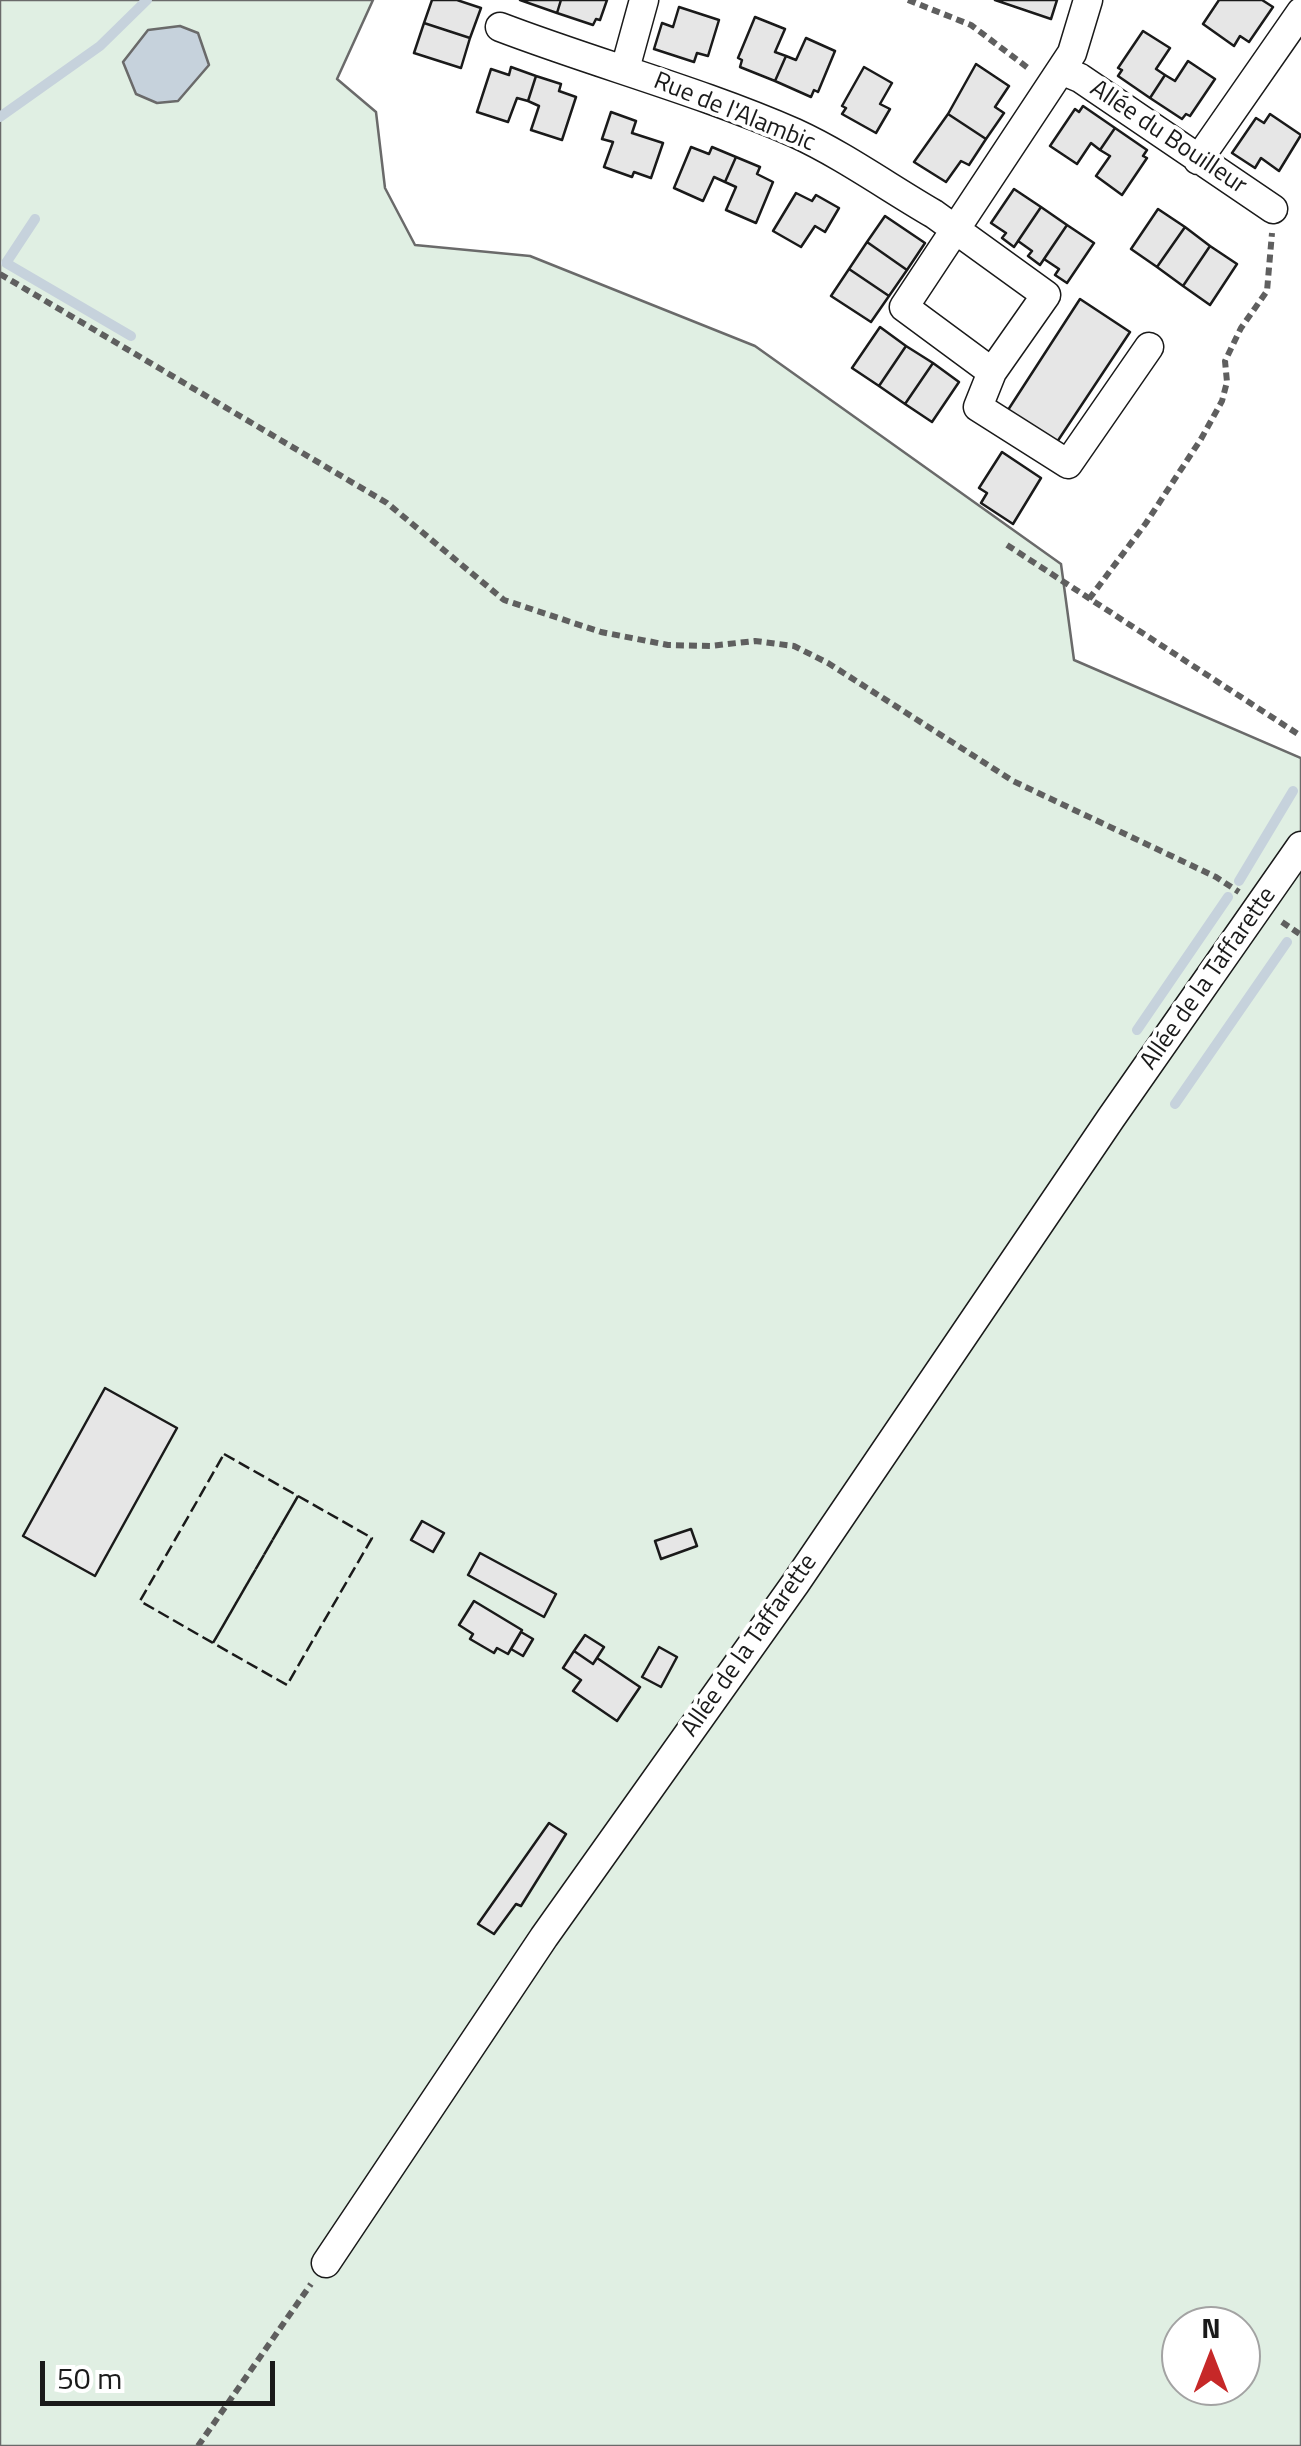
<!DOCTYPE html>
<html>
<head>
<meta charset="utf-8">
<style>
	body { margin:0 }
	#map { position:relative; width:1301px; height:2446px; overflow:hidden; background:#fff; font-family:"Titillium Web",sans-serif }
	canvas { display:block }
	.north { position:absolute; left:1161px; top:2306px; width:100px; height:100px; box-sizing:border-box; background:#fff; border:2px solid #a3a3a3; border-radius:50%; rotate:0deg; font-size:28px; font-weight:700; line-height:40px; text-align:center; color:#1a1a1a }
	.north::after { content:''; display:block; margin:auto; width:35px; height:45px; background:#c62828; clip-path:polygon(50% 0,100% 100%,50% 72%,0 100%) }
	.scale { position:absolute; left:40px; top:2361px; width:235px; height:45px; box-sizing:border-box; border:5px solid #1a1a1a; border-top:0; padding-left:12px; font-size:30px; line-height:35px; white-space:nowrap; color:#1a1a1a; -webkit-text-stroke:8px #fff; paint-order:stroke }
</style>
</head>
<body>
<div id="map">
<canvas width="1301" height="2446"></canvas>
<div class="north">N</div>
<div class="scale">50 m</div>
</div>
<script>
const context = document.querySelector('canvas').getContext('2d');
context.lineJoin = 'round';
function fill(path, color) {
  context.fillStyle = color;
  context.fill(path, 'evenodd');
}
function trace(path, color, width, dash) {
  context.strokeStyle = color;
  context.lineWidth = width;
  context.lineCap = dash ? 'butt' : 'round';
  context.setLineDash(dash || []);
  context.stroke(path);
}
function drawText(font, color, halo, rows, align = 'center') {
  context.font = font + ' "Titillium Web",sans-serif';
  context.lineWidth = 8;
  context.setLineDash([]);
  context.textBaseline = 'middle';
  context.strokeStyle = halo;
  context.fillStyle = color;
  for (const [text, x, y, turn = 0] of rows) {
    context.save();
    context.translate(x, y);
    context.rotate((+turn || 0) * Math.PI / 180);
    context.textAlign = isNaN(turn) ? turn : align;
    if (halo) context.strokeText(text, 0, 0);
    context.fillText(text, 0, 0);
    context.restore();
  }
}
const green = new Path2D(`
	M0,0H373L337,79L376,112L385,188L415,245L530,256L755,346L1061,564L1074,660L1301,758V2446H0ZM1181,2326H1241V2386H1181Z`);
fill(green, '#e0efe3');
trace(green, '#6a6a6a', 2.5);
const water = new Path2D(`
	M180,26L198,33L209,65L178,101L157,103L136,94L123,62L148,30Z`);
fill(water, '#c6d2dc');
trace(water, '#6a6a6a', 2.5);
trace(new Path2D(`
	M0,117L100,46L147,0
	M35,219L6,263L131,336
	M1239,881L1293,791
	M1137,1030L1228,897
	M1175,1104L1287,942`), '#c6d2dc', 10);
const building = new Path2D(`
	M432,0H457L481,8L470,38L424,23Z
	M520,0H561L557,13Z
	M561,0H607L600,20L596,19L593,25L557,13Z
	M995,0H1057L1051,19Z
	M1219,0H1262L1273,7L1249,42L1240,36L1234,46L1203,24Z
	M679,7L719,20L708,56L697,53L694,62L654,49L662,23L673,27Z
	M755,17L785,29L775,52L786,56L775,81L740,67L742,60L738,58Z
	M424,23L470,38L461,68L414,53Z
	M1143,31L1170,48L1156,69L1165,75L1150,98L1118,76L1122,70L1118,68Z
	M806,38L835,51L818,92L814,90L811,97L775,81L786,56L796,60Z
	M1188,61L1215,79L1190,116L1186,114L1182,119L1150,98L1165,75L1175,81Z
	M976,64L1009,86L995,107L1004,113L986,139L948,114Z
	M511,67L536,76L528,101L517,98L508,122L477,112L491,69L509,75Z
	M864,67L892,83L880,104L890,109L876,133L842,114L846,108L842,106Z
	M536,76L561,84L559,91L576,97L562,140L531,130L539,106L528,101Z
	M1083,106L1115,128L1100,150L1091,143L1077,164L1050,146L1075,109L1079,112Z
	M611,112L636,121L632,133L663,143L651,178L634,172L632,177L604,167L613,142L602,139Z
	M948,114L986,139L969,165L961,161L946,182L914,162Z
	M1270,114L1301,135L1279,171L1261,158L1255,168L1232,153L1256,118L1264,123Z
	M1115,128L1147,150L1143,156L1147,158L1122,195L1096,176L1110,156L1100,150Z
	M691,147L709,154L712,147L736,157L725,182L714,177L703,201L674,188Z
	M736,157L760,167L757,174L773,182L756,223L726,210L736,187L725,182Z
	M1014,189L1041,207L1014,247L1002,238L1006,233L991,223Z
	M796,193L812,201L816,195L839,208L825,232L815,226L801,247L773,231Z
	M1041,207L1067,225L1040,265L1028,256L1032,251L1018,241Z
	M1158,209L1185,227L1157,267L1131,249Z
	M885,216L925,243L907,270L867,242Z
	M1067,225L1094,243L1067,283L1055,275L1059,269L1044,259Z
	M1185,227L1210,246L1183,286L1157,267Z
	M867,242L907,270L889,296L849,269Z
	M1210,246L1237,264L1210,305L1183,286Z
	M849,269L889,296L871,322L831,296Z
	M1080,299L1130,332L1057,442L1008,410Z
	M880,327L906,346L879,386L852,368Z
	M906,346L933,363L905,404L879,386Z
	M933,363L959,382L932,422L905,404Z
	M1002,452L1041,478L1013,524L981,503L987,493L979,488Z
	M105,1388L177,1428L95,1576L23,1536Z
	M422,1521L444,1533L433,1552L411,1540Z
	M691,1529L697,1546L661,1559L655,1541Z
	M480,1553L556,1594L544,1617L468,1575Z
	M474,1601L522,1630L508,1654L497,1648L494,1653L470,1639L473,1634L459,1625Z
	M521,1632L533,1639L523,1656L511,1649Z
	M585,1635L604,1647L593,1664L574,1651Z
	M659,1647L677,1657L661,1687L642,1677Z
	M574,1651L593,1664L597,1658L640,1687L617,1721L573,1691L581,1680L563,1668Z
	M549,1823L566,1834L521,1906L516,1904L494,1934L478,1924Z`);
fill(building, '#e6e6e6');
trace(building, '#1a1a1a', 2.5);
const minor = new Path2D(`
	M500,27C597,64 699,91 795,133C843,155 889,188 934,214L1046,295L992,372L904,307L1072,53L1088,0
	M625,69L644,0
	M1061,70L1080,78L1273,209
	M1198,160L1301,12
	M992,372L978,407L1068,464L1149,347
	M326,2263L544,1937L795,1584L1111,1118L1301,846`);
trace(minor, '#1a1a1a', 31);
trace(new Path2D(`
	M908,0L971,25L1028,68
	M0,274L387,503L504,600L601,632L668,645L710,646L755,641L794,646L828,663L1013,781L1216,877L1239,892
	M1007,545L1301,736
	M1089,599L1146,523L1201,439L1222,401L1227,382L1225,361L1241,328L1267,291L1272,233
	M1282,922L1301,935
	M198,2446L311,2284`), '#5f5f5f', 6, [8, 5]);
trace(minor, '#fff', 28);
trace(new Path2D(`
	M224,1454L298,1496L213,1643L140,1601Z
	M298,1496L372,1538L287,1685L213,1643Z`), '#1a1a1a', 2.5, [12, 5]);
drawText('25px', '#1a1a1a', '#fff', [
	["Rue de l'Alambic",734,113,22],
	["Allée du Bouilleur",1168,138,34],
	["Allée de la Taffarette",1209,979,-55],
	["Allée de la Taffarette",750,1646,-55]
]);
</script>
</body>
</html>
